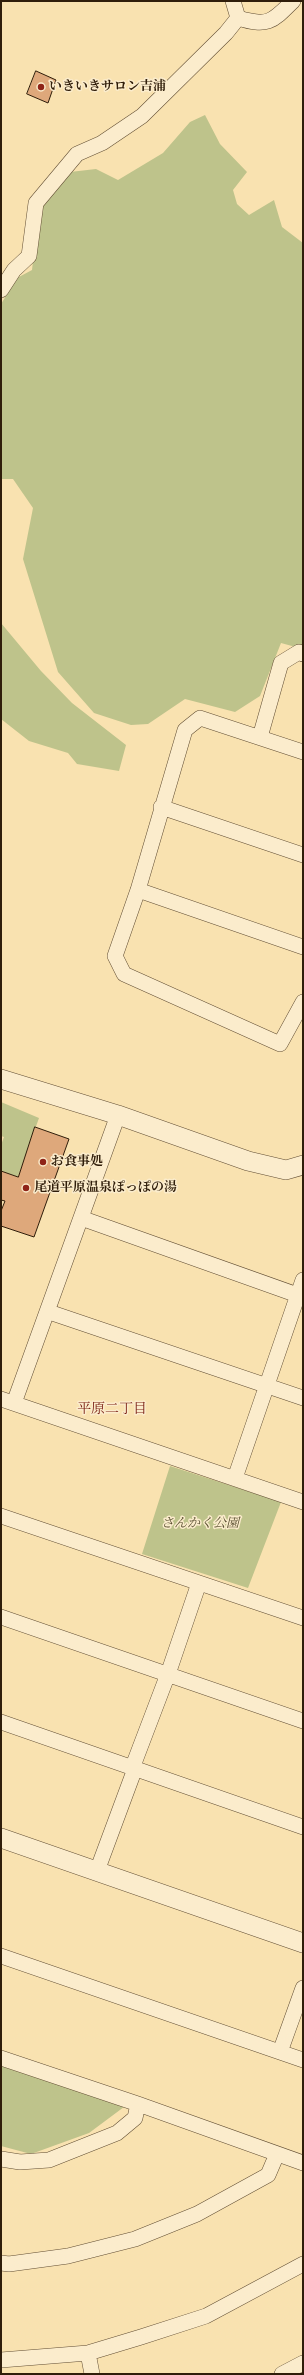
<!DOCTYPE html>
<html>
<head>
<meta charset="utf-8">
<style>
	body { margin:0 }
	#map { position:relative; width:304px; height:2375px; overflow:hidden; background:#f9e2b0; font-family:"Gentium Book Plus",serif }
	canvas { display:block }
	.frame { position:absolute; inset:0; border:2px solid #2f1d0a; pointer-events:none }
</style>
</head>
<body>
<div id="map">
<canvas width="304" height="2375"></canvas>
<div class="frame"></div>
</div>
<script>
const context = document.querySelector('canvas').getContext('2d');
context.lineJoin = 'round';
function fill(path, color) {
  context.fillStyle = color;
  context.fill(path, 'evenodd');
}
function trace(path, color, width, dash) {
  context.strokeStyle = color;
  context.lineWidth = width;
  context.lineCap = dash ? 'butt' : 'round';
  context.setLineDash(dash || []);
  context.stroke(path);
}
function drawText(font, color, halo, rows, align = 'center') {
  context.font = font + ' "Gentium Book Plus","Noto Serif JP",serif';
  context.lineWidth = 3;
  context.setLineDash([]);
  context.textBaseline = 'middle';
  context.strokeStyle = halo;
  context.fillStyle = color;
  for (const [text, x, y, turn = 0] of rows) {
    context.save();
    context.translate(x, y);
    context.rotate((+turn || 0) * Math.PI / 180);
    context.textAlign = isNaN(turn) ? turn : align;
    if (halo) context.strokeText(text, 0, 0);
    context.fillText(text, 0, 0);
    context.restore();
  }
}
fill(new Path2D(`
	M205,115L220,144L247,172L233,190L237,204L249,215L274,200L282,227L303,243V649L281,643L260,696L235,712L185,699L148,724L131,725L94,713L58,672L23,559L33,508L13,479H1V304L17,278L32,270L39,207L70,172L96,169L118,180L163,153L190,122Z
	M1,623L41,671L72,703L126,745L119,771L77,764L68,753L29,741L1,719Z
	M1,1102L39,1118L18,1177L1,1171V1145L4,1137L1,1136Z
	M170,1466L281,1502L248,1588L142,1554Z
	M1,2064L128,2104L89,2133L31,2154L1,2146Z`), '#bec38b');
const building = new Path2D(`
	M36,71L56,80L48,103L27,94Z
	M35,1127L69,1139L34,1237L1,1226V1211L5,1201L1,1200V1171L18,1177Z`);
fill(building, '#dea87b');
trace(building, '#2f1d0a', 1);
const minor = new Path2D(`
	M238,18C268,27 272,22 293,1
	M1,290L14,270L29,256L36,203L77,154L102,143L142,116L226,33L238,18L233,1
	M260,737L281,663L299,652L303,654
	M303,752L200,718L185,730L138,890L115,956L124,974L280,1044L303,1002
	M161,807L303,855
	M138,890L303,947
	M81,1218L303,1297
	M49,1312L303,1398
	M1,1399L303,1502
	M14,1403L118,1115
	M235,1478L303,1280
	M1,1516L303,1618
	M1,1617L303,1721
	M1,1722L303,1827
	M97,1871L133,1774V1766L168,1674L199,1583
	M1,1956L303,2060
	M280,2052L303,1988
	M1,2058L138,2104L303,2163
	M1,2159L20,2162L49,2160L117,2133L135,2118L138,2104
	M1,2263L9,2264L68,2256L135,2239L197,2214L268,2175L277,2154
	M88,2353L92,2374
	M1,2360L88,2353L141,2337L206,2316L303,2264
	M282,2374L303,2363`);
const tertiary = new Path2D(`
	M1,1079L118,1115L248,1161L286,1170L303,1165
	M1,1838L303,1943`);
trace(minor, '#624e34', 16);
trace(tertiary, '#624e34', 20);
trace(minor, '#fbeccc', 15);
trace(tertiary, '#fbeccc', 19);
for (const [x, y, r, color] of [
	[41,87,4,"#8f2418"],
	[43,1162,4,"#8f2418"],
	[26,1188,4,"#8f2418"]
]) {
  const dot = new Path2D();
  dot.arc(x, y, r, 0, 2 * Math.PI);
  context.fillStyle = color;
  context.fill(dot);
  trace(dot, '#fbeccc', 1.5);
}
drawText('bold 13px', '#2f1d0a', '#fbeccc', [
	["いきいきサロン吉浦",49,87],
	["お食事処",51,1162],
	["尾道平原温泉ぽっぽの湯",34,1188]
], 'left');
drawText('italic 13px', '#5a4f31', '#fbeccc', [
	["さんかく公園",200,1524]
]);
drawText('14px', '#7a1f14', '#fbeccc', [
	["平原二丁目",112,1409]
]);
</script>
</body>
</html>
